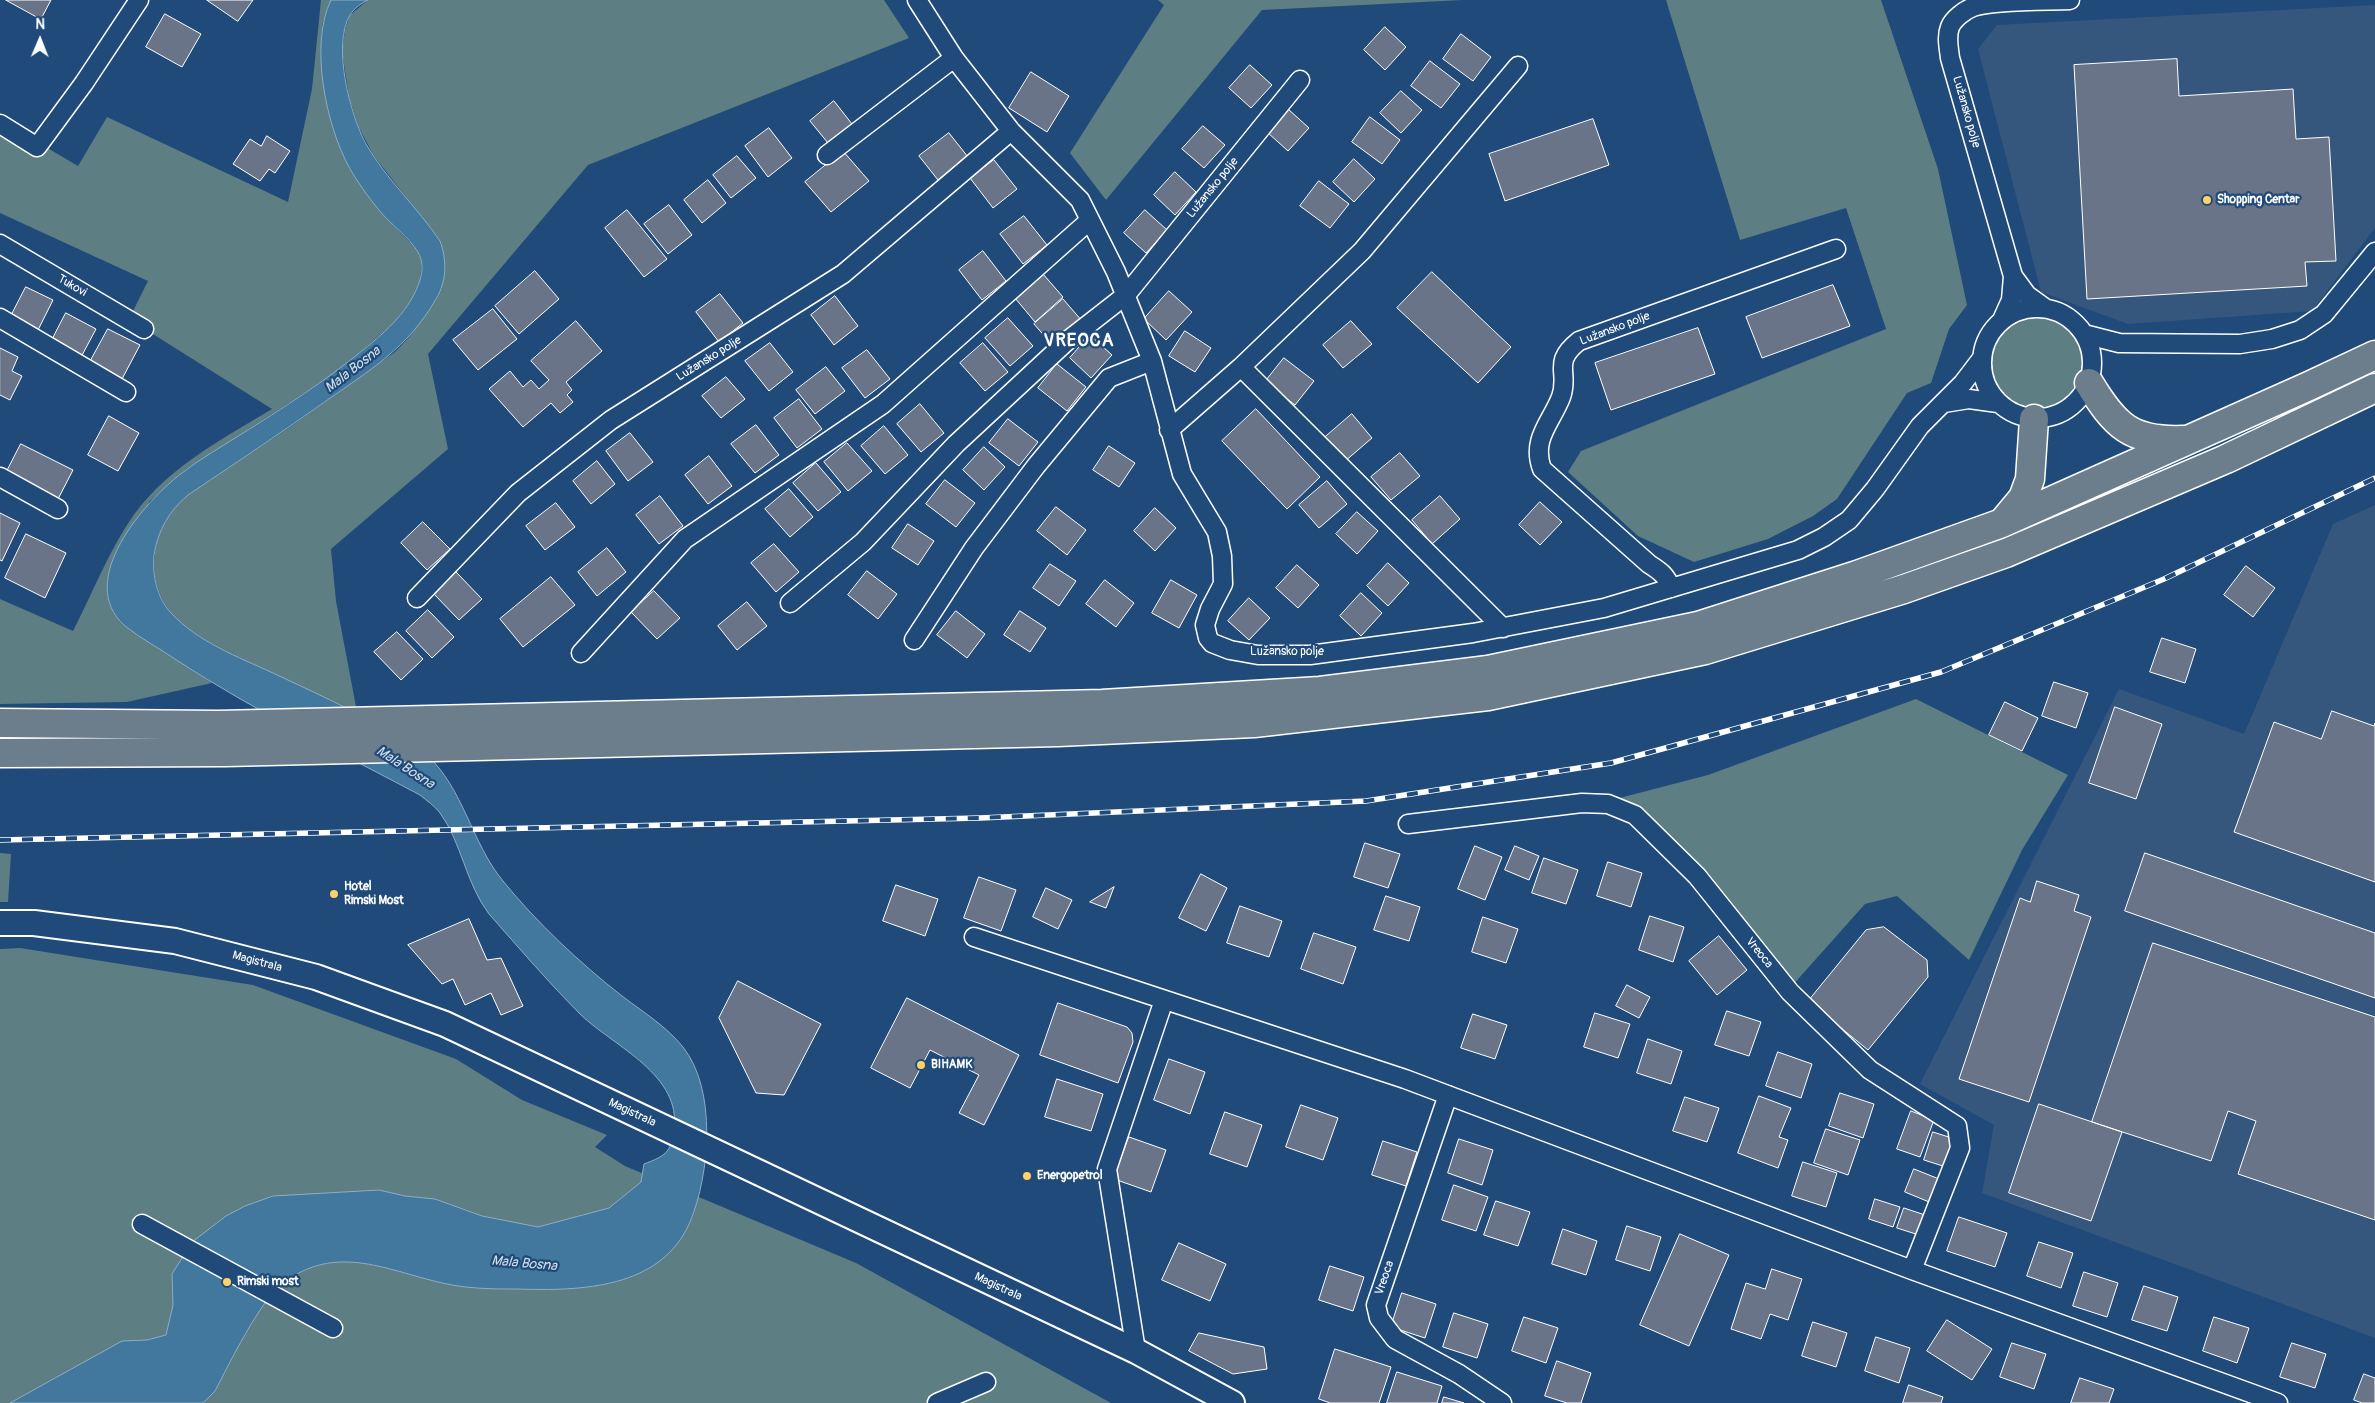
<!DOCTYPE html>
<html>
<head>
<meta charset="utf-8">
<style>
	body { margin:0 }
	#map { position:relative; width:2375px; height:1403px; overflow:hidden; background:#1f4a7a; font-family:Pangolin,sans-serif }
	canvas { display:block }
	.north { position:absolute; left:15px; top:15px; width:50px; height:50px; -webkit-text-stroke:4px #1f4a7a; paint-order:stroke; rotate:1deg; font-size:14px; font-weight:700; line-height:20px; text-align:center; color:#fff }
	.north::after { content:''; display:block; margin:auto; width:18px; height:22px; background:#fff; clip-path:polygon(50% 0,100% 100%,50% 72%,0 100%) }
</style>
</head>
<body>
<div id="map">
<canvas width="2375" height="1403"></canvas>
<div class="north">N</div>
</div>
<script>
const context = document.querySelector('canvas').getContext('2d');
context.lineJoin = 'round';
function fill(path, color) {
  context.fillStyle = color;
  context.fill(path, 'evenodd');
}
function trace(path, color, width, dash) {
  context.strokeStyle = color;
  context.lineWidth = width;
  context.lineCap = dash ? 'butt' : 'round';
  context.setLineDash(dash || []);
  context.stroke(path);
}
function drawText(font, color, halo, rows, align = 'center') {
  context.font = font + ' Pangolin,sans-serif';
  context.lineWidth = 4.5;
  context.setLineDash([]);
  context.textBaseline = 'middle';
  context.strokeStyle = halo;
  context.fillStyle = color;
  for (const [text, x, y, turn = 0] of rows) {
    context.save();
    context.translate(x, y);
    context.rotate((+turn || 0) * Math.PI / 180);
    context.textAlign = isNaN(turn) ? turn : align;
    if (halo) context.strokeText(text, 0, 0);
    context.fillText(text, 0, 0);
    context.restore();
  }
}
fill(new Path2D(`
	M2375,5V228L2312,311L2128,324L2041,292L1978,49L1997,25Z
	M2375,505V1338L1982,1193L1994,1125L1920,1084L2119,689L2244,734L2333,524Z`), '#35577e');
fill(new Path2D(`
	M321,0H331L323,22L321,37L327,105L332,125L349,167L378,209L417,250L422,261L420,281L411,301L393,324L337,372L184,471L149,502L123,624L212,683L127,702L0,704V599L73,631C91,596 106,558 127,525C161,471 219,441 272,409L129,319L148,281L0,213V120L78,166L107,117L288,202L312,89Z
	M368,0H884L909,38L588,165L428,354L448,449L331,549L336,601L357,712C315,692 191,645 168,609C156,591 152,573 155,552C158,528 170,510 188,495L290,427L395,352L410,336L437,298L442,284L445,271L440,241L374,156L358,126L349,97L342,51L345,30L350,15Z
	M1158,0H1463L1262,10L1106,200L1070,153L1164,5Z
	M1666,0H1881L1938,169L1967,305L1949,329L1931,383L1907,393L1837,499L1813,516L1768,539L1694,562L1638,536L1568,472L1581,451L1886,329L1846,208L1740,240Z
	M1990 362a46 46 0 1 1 92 0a46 46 0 1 1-92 0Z
	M1916,699L2068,775L2022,850L1969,960L1897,896L1865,904L1791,987L1608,801L1708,775Z
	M0,853L11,854L8,902H0Z
	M20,948L253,985L456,1059L522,1100L607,1135L595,1147L625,1166L856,1263L1111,1403H0V949Z`), '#5d7e82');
const water = new Path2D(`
	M331,0H368C362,3 354,8 350,15C332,45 350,115 366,144C386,179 417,207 440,241C447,260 447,281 436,299C408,348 370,370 326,401C281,433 234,464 188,495C169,511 158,530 154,555C152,575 157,598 171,613C198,642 238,657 273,673C313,692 354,710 392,733C403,740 417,746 426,754C464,789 471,842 503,881C537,923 580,963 622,996C643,1012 666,1026 683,1047C717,1090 710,1174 690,1222C661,1289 581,1291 518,1289C495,1289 471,1289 447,1284C389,1272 337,1241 282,1284C260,1301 229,1364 215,1391L203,1403H10L122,1341L147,1340L166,1335L173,1305L172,1274L192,1242L226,1216L245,1206L273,1196L379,1190L405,1196L435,1199L482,1216L538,1227L609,1208L641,1182L644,1164C665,1156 671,1153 674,1130C682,1075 615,1047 581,1015C549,983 519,948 489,914C466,884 461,841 440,813C435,806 427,801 420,795C339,752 255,711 178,661C161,649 141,639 125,626C74,581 145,501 182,473C200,459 221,447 240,435C283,408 324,382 363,350C387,331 411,309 420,280C423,270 423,261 418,252C408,236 390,224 379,210C368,197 357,181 349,167C326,125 309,44 331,0Z`);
fill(water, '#42779e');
trace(water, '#8eadc5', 1);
const building = new Path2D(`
	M6,0H51L41,19Z
	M207,0H253L238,21Z
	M165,14L201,34L182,67L146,47Z
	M1385,27L1406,47L1385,70L1364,50Z
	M1461,34L1491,57L1473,81L1443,59Z
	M2177,59L2179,96L2293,89L2296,139L2329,137L2336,261L2305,262L2307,286L2087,299L2074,65Z
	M1430,61L1460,84L1441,108L1411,86Z
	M1250,65L1272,85L1251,108L1229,88Z
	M1031,72L1069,96L1047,132L1009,108Z
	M1401,91L1422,110L1401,133L1380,113Z
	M834,101L852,124L828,143L810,121Z
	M1288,109L1309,128L1288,151L1267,132Z
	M1370,117L1400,140L1382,164L1352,142Z
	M1593,119L1609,165L1505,201L1489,154Z
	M1203,126L1225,145L1204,168L1182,149Z
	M769,128L792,158L768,177L745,146Z
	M949,133L968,157L938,180L919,156Z
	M267,136L290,151L275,173L269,169L260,181L233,164L250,139L261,146Z
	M843,151L869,181L831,212L805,182Z
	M737,156L756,178L731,198L713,175Z
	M1354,159L1375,179L1354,202L1333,182Z
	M994,160L1017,189L993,208L970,178Z
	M1175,172L1196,192L1175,215L1154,195Z
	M708,180L726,203L702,223L684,200Z
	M1319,181L1349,204L1330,228L1300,206Z
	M669,205L692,235L668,254L644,224Z
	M627,210L667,259L644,277L605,228Z
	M1145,210L1167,230L1146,253L1124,233Z
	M1024,216L1047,245L1023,264L1000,234Z
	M983,251L1006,281L982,300L959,270Z
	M535,271L559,299L519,334L495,306Z
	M1432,272L1511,347L1478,383L1397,308Z
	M1043,274L1063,297L1035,322L1015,298Z
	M1833,285L1850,326L1762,358L1746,317Z
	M26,287L53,300L37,332L10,318Z
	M1169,291L1192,312L1166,340L1144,319Z
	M720,294L743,323L719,342L696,312Z
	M835,296L858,326L834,345L811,315Z
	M1063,299L1083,322L1054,347L1034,324Z
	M493,309L517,339L478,370L453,340Z
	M66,313L96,329L80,359L50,344Z
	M1008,318L1033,346L1010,366L985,338Z
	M576,321L602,351L566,382L572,390L567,395L573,402L560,413L551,403L523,427L489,389L510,371L523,387L531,380L539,389L549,380L531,361Z
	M1351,321L1372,344L1343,368L1323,345Z
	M1698,328L1715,374L1611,410L1595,363Z
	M108,329L140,345L122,379L90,362Z
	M1185,331L1211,348L1195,372L1169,356Z
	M1090,335L1112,355L1091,378L1070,358Z
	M770,343L793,372L769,391L745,361Z
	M983,343L1008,372L985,391L960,363Z
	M0,348L18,357L12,371L22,376L10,400L0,395Z
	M867,350L890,379L865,398L842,368Z
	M1284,358L1314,381L1295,405L1265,382Z
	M1057,364L1086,387L1067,411L1038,388Z
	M826,367L845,391L815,414L796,390Z
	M726,377L745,399L721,418L702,396Z
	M799,399L822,429L797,448L774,418Z
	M920,404L944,433L921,452L897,424Z
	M1256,409L1320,477L1287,509L1222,441Z
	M1352,414L1372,438L1344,462L1323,439Z
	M109,416L139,433L118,471L88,455Z
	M1008,419L1038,442L1019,466L989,443Z
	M756,425L779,455L755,473L731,444Z
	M884,426L908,455L885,474L861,446Z
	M630,433L653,462L628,481L606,451Z
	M847,443L872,471L848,491L824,462Z
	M21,444L73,470L57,501L5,475Z
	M1109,446L1135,463L1119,487L1093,470Z
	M984,447L1005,467L984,490L963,470Z
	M1400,453L1420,476L1391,500L1371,477Z
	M709,456L732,486L708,504L685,475Z
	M597,461L615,484L591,504L573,481Z
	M816,463L841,492L818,511L793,483Z
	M945,480L975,503L956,527L926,504Z
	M1327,481L1347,504L1319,528L1299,505Z
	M789,489L813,517L790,537L765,509Z
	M660,496L683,526L659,544L636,515Z
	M1440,496L1460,519L1432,544L1412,520Z
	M1540,502L1562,522L1540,545L1519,525Z
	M556,503L575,527L545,550L526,526Z
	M1056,507L1086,530L1067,555L1037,531Z
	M1155,508L1176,528L1155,551L1134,531Z
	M1357,512L1378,531L1357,554L1336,534Z
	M0,513L20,523L2,561L0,560Z
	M423,522L450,549L427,570L401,543Z
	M908,524L934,541L918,565L892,548Z
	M26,534L66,553L45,598L5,578Z
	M774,544L799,572L776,592L751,563Z
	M607,548L626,572L597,596L578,572Z
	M1388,563L1409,583L1388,606L1367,586Z
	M1050,564L1076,581L1059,606L1033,588Z
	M1297,565L1319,585L1298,608L1276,588Z
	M2246,566L2275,588L2253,617L2224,595Z
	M867,571L897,594L878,619L848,595Z
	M456,572L482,599L459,620L433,593Z
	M551,577L575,605L523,647L500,619Z
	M1105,580L1134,603L1116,627L1086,604Z
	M1171,580L1197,595L1179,628L1152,613Z
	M654,591L680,618L657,639L631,612Z
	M1361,593L1382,613L1361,636L1340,616Z
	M1249,598L1270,618L1249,640L1228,621Z
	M747,602L767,626L737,650L718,626Z
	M428,610L454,637L432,658L406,631Z
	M956,611L985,634L967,658L937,635Z
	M1020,611L1046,628L1030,652L1004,635Z
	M397,632L423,659L401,680L374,652Z
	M2162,638L2196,649L2185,683L2150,672Z
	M2054,682L2088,693L2076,728L2042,716Z
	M2005,702L2038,718L2022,751L1989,735Z
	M2115,707L2162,724L2136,799L2089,783Z
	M2332,711L2374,726L2375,723V882L2234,832L2274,722L2321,739Z
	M1365,843L1400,854L1388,888L1354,877Z
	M1475,846L1502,857L1485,900L1458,889Z
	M1515,846L1539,856L1529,880L1505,870Z
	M2145,853L2375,933V998L2125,911Z
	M1544,858L1578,870L1566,904L1532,893Z
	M1608,862L1642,873L1631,907L1597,896Z
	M1201,874L1227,888L1206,931L1179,918Z
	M979,877L1016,890L1001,931L964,918Z
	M2037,881L2079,895L2074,911L2091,917L2029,1102L1959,1079L2020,898L2030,902Z
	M896,885L938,899L925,936L883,921Z
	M1114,887L1106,908L1090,902Z
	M1046,888L1072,900L1058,929L1033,917Z
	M1386,896L1420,907L1409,941L1374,930Z
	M1240,906L1282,921L1269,957L1227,943Z
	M1650,916L1684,927L1673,962L1639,950Z
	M1483,917L1518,929L1506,963L1472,952Z
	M469,919L487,960L501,958L523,1006L501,1015L491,993L465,1005L453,979L442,984L408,945Z
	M1884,927L1927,960L1928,977L1868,1050L1808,1001L1866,930Z
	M1314,933L1356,947L1343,984L1301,969Z
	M1719,936L1747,970L1717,995L1689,961Z
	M2153,943L2375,1017V1220L2238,1174L2256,1121L2228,1111L2211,1161L2092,1122Z
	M738,981L821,1024L784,1095L756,1093L719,1018Z
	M1627,985L1650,997L1639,1018L1616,1006Z
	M907,998L1019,1055L984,1125L959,1113L979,1075L930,1050L910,1088L871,1068Z
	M1058,1003L1127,1027L1132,1033L1133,1042L1118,1083L1040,1055Z
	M1727,1011L1761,1022L1749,1056L1715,1045Z
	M1595,1013L1630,1024L1618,1058L1584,1047Z
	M1473,1014L1507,1025L1495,1059L1461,1048Z
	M1648,1039L1682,1051L1671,1084L1637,1073Z
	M1778,1052L1812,1064L1801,1098L1766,1086Z
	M1169,1059L1205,1072L1190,1114L1154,1100Z
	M1057,1079L1103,1094L1091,1131L1045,1117Z
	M1840,1093L1874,1104L1863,1138L1829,1126Z
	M1759,1096L1791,1108L1779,1137L1788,1140L1778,1168L1738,1153Z
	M1685,1097L1719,1108L1707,1142L1673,1131Z
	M2039,1104L2122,1132L2091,1221L2009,1193Z
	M1301,1105L1338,1118L1323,1160L1286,1147Z
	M1911,1111L1934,1120L1920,1157L1897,1149Z
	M1225,1112L1262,1125L1247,1167L1210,1154Z
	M1826,1129L1860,1140L1848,1175L1814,1163Z
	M1933,1132L1955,1139L1946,1167L1924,1160Z
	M1129,1137L1166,1150L1151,1192L1114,1179Z
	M1459,1139L1493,1150L1482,1185L1448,1173Z
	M1383,1141L1417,1152L1406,1186L1372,1175Z
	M1803,1162L1837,1173L1826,1207L1792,1196Z
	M1914,1169L1944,1181L1934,1204L1905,1192Z
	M1454,1185L1488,1197L1476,1231L1442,1220Z
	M1875,1199L1900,1207L1893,1227L1869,1219Z
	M1496,1201L1530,1212L1518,1246L1484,1235Z
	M1904,1208L1928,1216L1922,1236L1897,1228Z
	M1959,1217L2007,1233L1995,1267L1947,1251Z
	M1627,1226L1661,1237L1650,1271L1616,1260Z
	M1563,1229L1597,1241L1586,1275L1552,1264Z
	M1680,1234L1729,1255L1689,1346L1640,1325Z
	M2039,1242L2073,1253L2061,1288L2027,1276Z
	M1179,1243L1226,1264L1210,1301L1162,1280Z
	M1330,1266L1364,1277L1353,1311L1319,1300Z
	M1772,1269L1802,1279L1788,1320L1770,1314L1761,1339L1731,1329L1746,1283L1765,1289Z
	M2084,1272L2118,1283L2107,1317L2073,1306Z
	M2144,1286L2178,1297L2167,1331L2132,1320Z
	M1402,1293L1436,1304L1425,1338L1391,1327Z
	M1454,1313L1488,1324L1477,1358L1443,1347Z
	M1524,1317L1558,1328L1546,1363L1512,1351Z
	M2214,1317L2249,1328L2237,1363L2203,1351Z
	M1947,1320L1992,1349L1972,1380L1927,1351Z
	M1813,1322L1847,1333L1836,1367L1802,1356Z
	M1199,1333L1264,1347L1267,1369L1233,1374L1189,1351Z
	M1876,1337L1910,1348L1899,1383L1865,1371Z
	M2012,1343L2046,1354L2034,1389L2000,1377Z
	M2292,1343L2326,1354L2315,1388L2280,1377Z
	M1335,1349L1391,1367L1379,1403H1330L1319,1399Z
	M1557,1361L1591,1373L1581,1403H1567L1545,1396Z
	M1397,1372L1442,1386L1437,1403H1387Z
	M2364,1374L2375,1378V1403H2362L2354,1400Z
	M2080,1378L2114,1389L2109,1403H2071Z
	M1909,1385L1943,1397L1941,1403H1903Z
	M1444,1397L1464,1403H1442Z`);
fill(building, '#697488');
trace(building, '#fff', 1);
const minor = new Path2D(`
	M917,0L954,58L1011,131L1080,200L1116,272L1152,361L1182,474L1217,532L1222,556L1223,584L1210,609L1205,625L1208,638L1212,643L1230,650L1258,655H1310L1473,633L1604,608L1798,550L1824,537L1849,520L1875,489L1920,426L1963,383L1982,358
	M0,124L37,147L84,83L139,0
	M827,155L954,58
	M0,244L144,329
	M1982 363a55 55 0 1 1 110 0a55 55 0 1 1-110 0Z
	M2045,308L2027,295L2013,276L1950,58C1949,48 1946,37 1950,27C1953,19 1965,10 1973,7C1993,0 2047,1 2070,0
	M0,318L126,392
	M2002,320L2011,300L2013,276
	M2084,334L2119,343L2240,344L2272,339L2300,330L2324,314L2375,252
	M1241,367L1503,628
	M1944,403L1969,399L1998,403
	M1169,430L1241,367L1362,251L1518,66
	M0,477L58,509
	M1671,588C1666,575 1660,571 1649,564L1542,469C1531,439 1551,423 1561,397C1570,372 1551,363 1579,341L1836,249
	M417,598L518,493L611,420L843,274L1011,131
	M790,603L863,542L956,444L1067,341L1126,295L1300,80
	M914,640L974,548L1036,466L1109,378L1152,361
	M581,653L685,539L883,404L1090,220
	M1408,824L1582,803L1608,804L1635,815L1697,876L1790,992L1870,1070L1957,1126L1960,1148L1912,1270
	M974,937L1405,1079L1912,1270L2278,1403
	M1448,1095L1376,1305L1379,1318L1395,1339L1459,1374L1502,1403
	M142,1224L333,1328
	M1136,1351L1107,1169L1164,1000
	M937,1403L986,1382`);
const secondary = new Path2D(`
	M0,923H34L175,941L316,977L445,1024L1136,1351L1232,1403`);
const trunk = new Path2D(`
	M2089,383C2115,426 2131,442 2183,440
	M2003,522L2023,498L2030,479L2034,419
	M0,723L219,725L1102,704L1320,691L1488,670L1698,626L1857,575L2002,523L2309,386L2375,355
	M0,753L226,752L1058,732L1254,723L1488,696L1705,650L1904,589L2006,553L2226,459L2375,388`);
trace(minor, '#fff', 21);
trace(secondary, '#fff', 28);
trace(trunk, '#fff', 31);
trace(minor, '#1f4a7a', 18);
trace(secondary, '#1f4a7a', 24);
trace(trunk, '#6c7d8b', 28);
const rail = new Path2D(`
	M0,840L980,818L1366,801L1611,763L1941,672L2164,579L2375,478`);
trace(rail, '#fff', 5.5);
trace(rail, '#1f4a7a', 4, [11]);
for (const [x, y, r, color] of [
	[2207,200,5,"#ffd166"],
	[334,894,5,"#ffd166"],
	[921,1065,5,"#ffd166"],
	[1027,1176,5,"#ffd166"],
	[227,1282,5,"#ffd166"]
]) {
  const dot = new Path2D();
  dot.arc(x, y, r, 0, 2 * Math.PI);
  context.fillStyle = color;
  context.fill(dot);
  trace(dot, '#1f4a7a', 2);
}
drawText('12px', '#fff', '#1f4a7a', [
	["Lužansko polje",1966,112,74],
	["Lužansko polje",1213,188,-51],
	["Tukovi",72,286,30],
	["Lužansko polje",1615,329,-21],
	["Lužansko polje",709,359,-32],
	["Lužansko polje",1287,652],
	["Vreoca",1759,953,51],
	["Magistrala",257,962,15],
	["Magistrala",632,1113,25],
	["Vreoca",1385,1278,-71],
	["Magistrala",998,1287,25]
]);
drawText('bold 12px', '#fff', '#1f4a7a', [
	["Shopping Centar",2217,200],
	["Hotel",344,887],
	["Rimski Most",344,901],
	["BIHAMK",931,1065],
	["Energopetrol",1037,1176],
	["Rimski most",237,1282]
], 'left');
drawText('italic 14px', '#d0dde7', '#1f4a7a', [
	["Mala Bosna",353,370,-38],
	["Mala Bosna",405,768,33],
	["Mala Bosna",524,1264,5]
]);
context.letterSpacing = '1px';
drawText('bold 18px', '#fff', '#1f4a7a', [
	["VREOCA",1079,341]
]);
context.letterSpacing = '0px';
</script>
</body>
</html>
